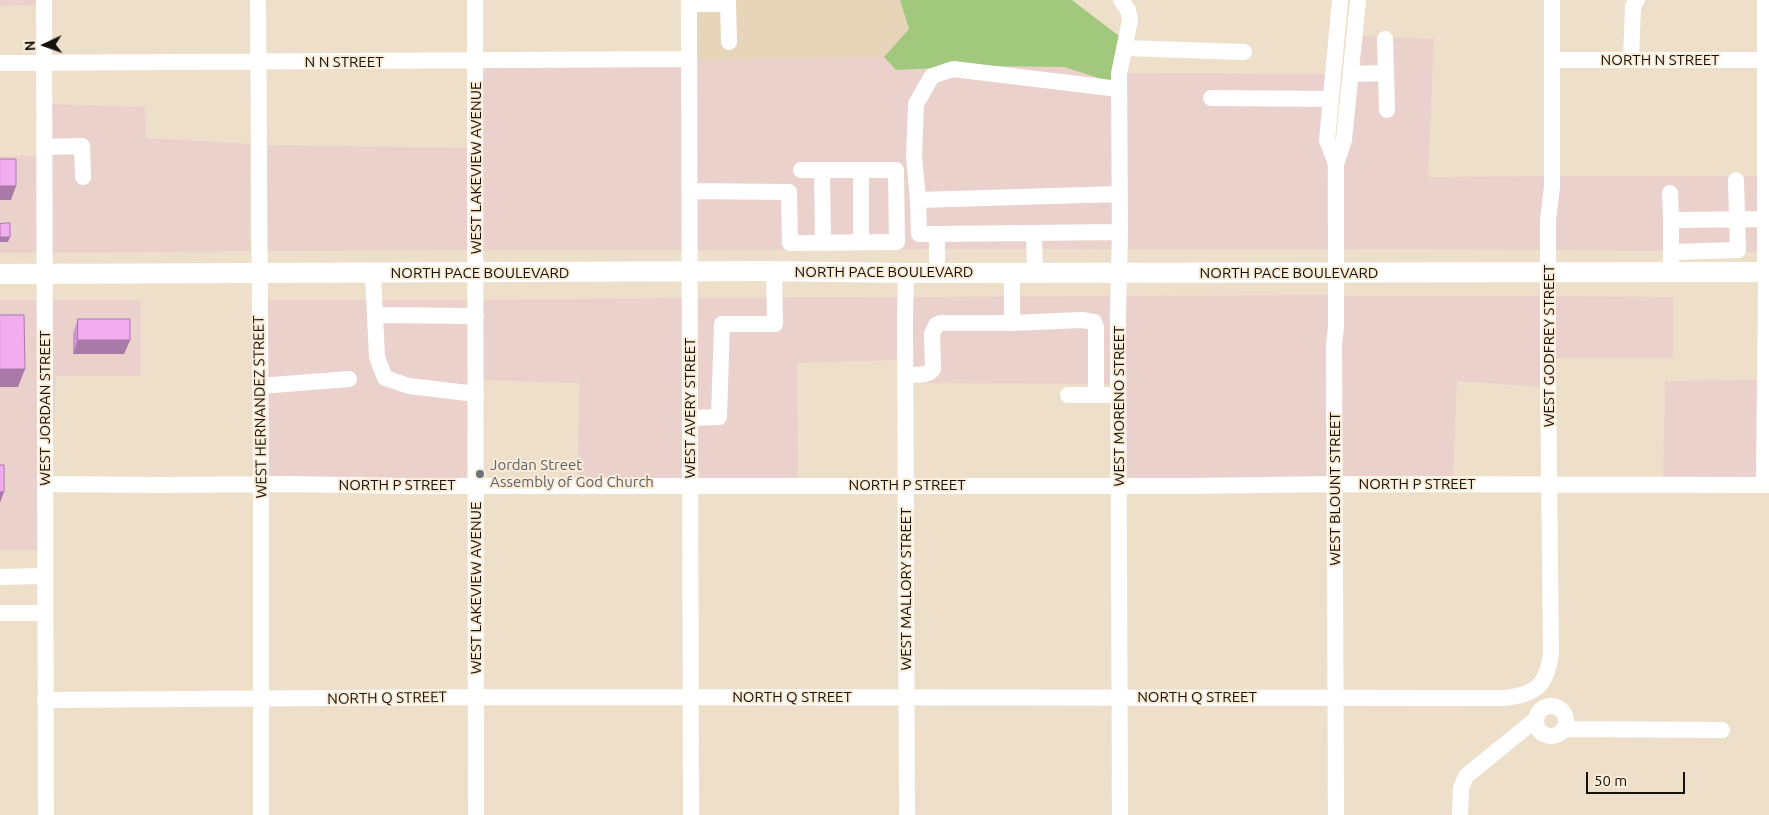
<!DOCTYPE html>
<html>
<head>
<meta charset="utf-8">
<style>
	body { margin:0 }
	#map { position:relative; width:1769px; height:815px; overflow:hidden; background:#eedfca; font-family:Ubuntu,sans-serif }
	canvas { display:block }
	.north { position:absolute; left:20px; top:20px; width:50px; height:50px; -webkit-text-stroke:4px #fbecd7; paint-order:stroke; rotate:267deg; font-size:14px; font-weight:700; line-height:20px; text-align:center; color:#16110a }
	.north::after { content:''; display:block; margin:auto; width:18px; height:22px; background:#16110a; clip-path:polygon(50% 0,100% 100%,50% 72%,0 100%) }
	.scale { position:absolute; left:1586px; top:772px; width:99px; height:22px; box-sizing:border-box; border:2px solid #16110a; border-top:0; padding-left:6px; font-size:15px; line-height:18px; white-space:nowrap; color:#16110a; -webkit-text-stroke:4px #fbecd7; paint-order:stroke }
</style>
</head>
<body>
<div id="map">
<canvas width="1769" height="815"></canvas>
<div class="north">N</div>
<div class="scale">50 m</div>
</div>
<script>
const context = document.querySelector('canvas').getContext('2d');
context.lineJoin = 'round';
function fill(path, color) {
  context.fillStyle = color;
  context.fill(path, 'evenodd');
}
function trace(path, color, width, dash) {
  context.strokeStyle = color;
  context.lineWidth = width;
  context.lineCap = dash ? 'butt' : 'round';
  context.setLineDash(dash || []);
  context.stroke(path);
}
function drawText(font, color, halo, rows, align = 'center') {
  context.font = font + ' Ubuntu,sans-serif';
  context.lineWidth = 4;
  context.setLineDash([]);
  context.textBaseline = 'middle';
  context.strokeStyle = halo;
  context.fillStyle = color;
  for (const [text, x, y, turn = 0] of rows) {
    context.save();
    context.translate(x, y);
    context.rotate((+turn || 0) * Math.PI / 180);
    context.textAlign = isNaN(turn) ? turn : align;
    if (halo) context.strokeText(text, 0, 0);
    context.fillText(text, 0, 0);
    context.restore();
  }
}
fill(new Path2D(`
	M0,0H36V5L0,6Z
	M1363,36L1434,39L1428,177L1544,176L1541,250L1344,249V164Z
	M884,57L896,70L980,66L1064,67L1111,82L1112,249L697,250L696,60Z
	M681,65L682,250H483V68Z
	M1127,73L1326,74L1328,249H1128Z
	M52,104L145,107L146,138L250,144V251L52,253Z
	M265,145L468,148V250L266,251Z
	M0,156H36L37,253H0Z
	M1559,176H1757V252L1556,250V220Z
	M1328,295V326L1326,345L1327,477L1126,479V296Z
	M1111,296V384L913,383V297Z
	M1344,296H1541L1540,387L1457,381L1453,477H1343L1341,345Z
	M1556,296L1673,297V358H1556Z
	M898,297L897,360L797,363L798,478L697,479V298Z
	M682,298V479H578L579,383L483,380V300Z
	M0,300H37L38,550H0Z
	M52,300H141V376H56L53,443Z
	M266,300H468V479L268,478Z
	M1757,380L1756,478H1663L1665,381Z`), '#ebd1cc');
fill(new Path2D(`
	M697,0H900L909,29L884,57L696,60Z`), '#e7d4b9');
fill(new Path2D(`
	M900,0H1072L1119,36L1111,73V82L1064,67L980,66L896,70L884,57L909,29Z`), '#a2c87e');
trace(new Path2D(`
	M44,0L46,815
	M258,0L261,484V815
	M475,0L476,815
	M689,0L691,815
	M728,0L729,42
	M689,4H728
	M1385,39L1387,110
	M1124,48L1244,52
	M1552,60H1769
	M1631,60L1633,6L1637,0
	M0,63L689,59
	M1351,74L1386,73
	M1211,98L1331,99
	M44,147L82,146L83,177
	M1336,164L1344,140L1358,0
	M822,170L823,242
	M861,170V242
	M689,191L789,192L790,243L897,242L896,170H801
	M1670,193L1671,220
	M918,200L914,156L916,104L932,76L953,69L1119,89
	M1034,233L1035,273
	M937,234H919L918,200L1120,194
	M1671,252L1738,250L1736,180
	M1671,272V220L1765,219
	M906,273L905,318L907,815
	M937,273V234L1120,232
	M373,274L377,357L385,378L409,386L476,394
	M375,315L476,316
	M1012,323L1082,320L1094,322L1096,327V395H1118
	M905,375C915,374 927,377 933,369L932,334L936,325L941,323H1012V273
	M260,386L349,379
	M1068,395H1096
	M690,418L719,417L722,324H775L774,271
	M45,484L158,485L287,484L407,486H1189L1335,484L1769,485
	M1764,485L1766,287L1765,272V0
	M0,577L45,576
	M0,613H45
	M45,700L476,697L1503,698C1535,695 1547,686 1551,653L1548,372V220L1552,187V0
	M1536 721a15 15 0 1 1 30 0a15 15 0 1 1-30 0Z
	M1564,729L1722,730
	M1120,815L1118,313L1120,232L1119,74L1130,20L1128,10L1121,0
	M1336,815L1334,345L1336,327V164L1327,140L1340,0
	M1460,815L1461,788L1466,776L1535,720`), '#fff', 16);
trace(new Path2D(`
	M0,274L763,271L906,273L1769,272`), '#fff', 20);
fill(new Path2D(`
	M78,319L130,340L124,354H73V333Z`), '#d095ce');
fill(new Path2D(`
	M0,186H16L11,200H0Z
	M0,237H10L8,242H0Z
	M78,340H130L124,354H73Z
	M0,369H25L18,387H0Z
	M0,492H4L0,503Z`), '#a979a8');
const building = new Path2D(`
	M0,159H16V186H0Z
	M10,223V237H0V224Z
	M0,315H24L25,369H0Z
	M78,319H130V340H78Z
	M0,465H4V492H0Z`);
fill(building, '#f2adf0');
trace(building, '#a979a8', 1);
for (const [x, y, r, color] of [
	[480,474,5,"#6b7280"]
]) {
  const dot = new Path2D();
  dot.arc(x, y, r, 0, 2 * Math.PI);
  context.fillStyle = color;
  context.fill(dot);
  trace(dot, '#fbecd7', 2);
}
drawText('15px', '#16110a', '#fbecd7', [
	["NORTH N STREET",1660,60],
	["N N STREET",344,62],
	["WEST LAKEVIEW AVENUE",476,168,-90],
	["NORTH PACE BOULEVARD",884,272],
	["NORTH PACE BOULEVARD",480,273],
	["NORTH PACE BOULEVARD",1289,273],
	["WEST GODFREY STREET",1549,346,-90],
	["WEST MORENO STREET",1119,406,-90],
	["WEST HERNANDEZ STREET",260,407,-91],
	["WEST JORDAN STREET",45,408,-90],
	["WEST AVERY STREET",690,408,-90],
	["NORTH P STREET",1417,484],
	["NORTH P STREET",397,485],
	["NORTH P STREET",907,485],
	["WEST BLOUNT STREET",1335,489,-90],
	["WEST LAKEVIEW AVENUE",476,588,-90],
	["WEST MALLORY STREET",906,589,-90],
	["NORTH Q STREET",792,697],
	["NORTH Q STREET",1197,697],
	["NORTH Q STREET",387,698,-1]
]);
drawText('15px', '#5b616d', '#fbecd7', [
	["Jordan Street",490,465],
	["Assembly of God Church",490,482]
], 'left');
</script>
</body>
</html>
